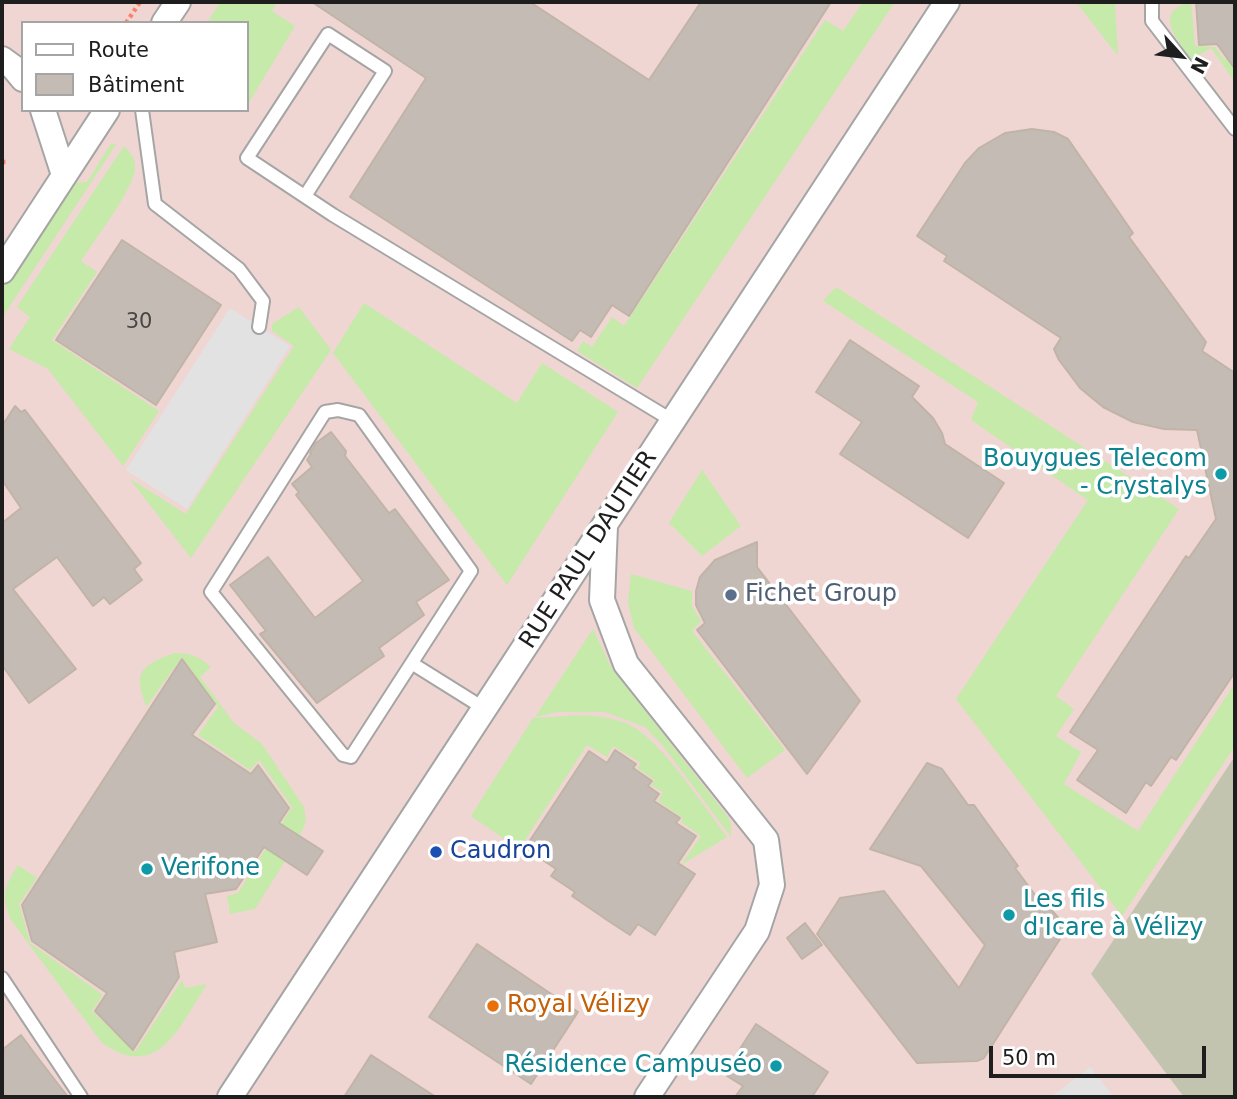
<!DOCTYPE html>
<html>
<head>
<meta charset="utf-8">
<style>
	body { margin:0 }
	#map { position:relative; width:1237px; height:1099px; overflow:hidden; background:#efece4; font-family:"DejaVu Sans",sans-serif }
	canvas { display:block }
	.frame { position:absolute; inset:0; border:4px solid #1e1e1e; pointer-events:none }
	.legend { position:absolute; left:21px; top:21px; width:228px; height:91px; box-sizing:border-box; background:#fff; border:2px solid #a5a5a5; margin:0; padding:9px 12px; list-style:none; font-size:21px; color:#1e1e1e }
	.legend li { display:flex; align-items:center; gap:14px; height:35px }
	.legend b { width:35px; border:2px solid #a5a5a5 }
	.north { position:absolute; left:1146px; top:21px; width:70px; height:70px; -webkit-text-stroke:5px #fff; paint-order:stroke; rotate:117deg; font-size:19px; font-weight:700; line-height:28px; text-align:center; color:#1e1e1e }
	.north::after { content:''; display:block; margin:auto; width:24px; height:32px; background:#1e1e1e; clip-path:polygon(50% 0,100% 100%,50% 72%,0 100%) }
	.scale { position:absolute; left:989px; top:1046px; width:217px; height:32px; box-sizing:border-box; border:4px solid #1e1e1e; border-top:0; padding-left:9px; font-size:21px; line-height:24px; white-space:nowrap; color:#1e1e1e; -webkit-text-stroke:5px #fff; paint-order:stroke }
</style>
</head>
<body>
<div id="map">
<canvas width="1237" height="1099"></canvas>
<div class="frame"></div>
<ul class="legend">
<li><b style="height:9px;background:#fff"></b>Route</li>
<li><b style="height:19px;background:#c4bcb4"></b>Bâtiment</li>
</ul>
<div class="north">N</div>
<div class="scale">50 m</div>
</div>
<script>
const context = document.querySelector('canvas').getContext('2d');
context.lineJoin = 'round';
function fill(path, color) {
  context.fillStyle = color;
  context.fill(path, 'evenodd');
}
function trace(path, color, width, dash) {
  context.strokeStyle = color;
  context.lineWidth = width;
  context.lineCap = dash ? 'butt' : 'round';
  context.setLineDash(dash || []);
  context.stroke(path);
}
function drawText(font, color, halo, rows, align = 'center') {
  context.font = font + ' "DejaVu Sans",sans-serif';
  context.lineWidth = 7;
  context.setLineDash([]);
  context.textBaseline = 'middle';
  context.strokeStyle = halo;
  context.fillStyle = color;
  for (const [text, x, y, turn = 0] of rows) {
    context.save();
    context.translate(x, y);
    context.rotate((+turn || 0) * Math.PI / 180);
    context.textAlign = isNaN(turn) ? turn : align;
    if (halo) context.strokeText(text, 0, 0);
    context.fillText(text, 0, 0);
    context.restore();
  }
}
fill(new Path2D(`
	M2,2H1235V1097H2ZM23,23H247V110H23Z`), '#f0d6d3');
fill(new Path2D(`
	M1235,756V1097H1184L1091,974Z`), '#c3c4b0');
fill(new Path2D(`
	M220,2H277L272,11L295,26L247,106V23H207Z
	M863,2H895L637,388L577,351L583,341L592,347L612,317L624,326L825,20L843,31Z
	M1076,2H1115L1118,56Z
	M1191,2L1195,46L1215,47L1224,59L1235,58V82L1211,48L1192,60C1178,41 1151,11 1191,2Z
	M117,143L2,318V290L71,183L87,182L110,145Z
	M124,146C130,152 134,156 135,165C138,184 93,242 81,261L97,272L52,340L159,411L123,466L48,369L9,349L30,317L17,307Z
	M836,287L1179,509L1056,696L1074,709L1056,736L1081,752L1064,784L1138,831L1235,683V746L1122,916L956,699L1088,500L971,420L978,402L823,301Z
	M364,303L517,403L542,363L618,412L507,585L333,353Z
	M299,307L331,350L191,558L129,478L186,514L294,346L272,331V324Z
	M702,470L741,526L702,556L669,523Z
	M631,574L692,591V606L701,621L692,631L785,750L747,778L634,628L628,603Z
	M593,629L611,667L728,817L731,823V837L664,747L645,727L605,712H557L535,717Z
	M175,653C191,653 199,656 211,667L200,677L234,723L262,744L304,807L306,822L296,844L255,909L230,914L227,896L238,893L292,807L259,760L250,770L198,735L218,707L182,657L146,707C144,699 139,687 140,679C141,664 164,657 175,653Z
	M583,715C599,716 615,718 630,725C662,741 704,807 727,837L681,865L701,836L681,822L683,818L658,801L663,792L651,785L655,780L637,768L641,763L613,746L607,757L587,745L519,849L471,816L533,718Z
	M18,865L37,878L19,904L30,943L103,995L92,1011L135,1052L182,980L185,988L207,984C180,1025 159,1083 102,1043L11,920C1,896 4,887 18,865Z`), '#c5eaaa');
fill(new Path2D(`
	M230,308L290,346L187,509L126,470Z
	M1090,1067L1114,1097H1051Z`), '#e2e2e2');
const building = new Path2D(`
	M312,2H530L649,80L701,2H831L629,316L612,305L591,337L580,330L572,341L350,197L426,78Z
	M1196,2H1235V69L1217,44L1199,45Z
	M1032,129L1054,132L1068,139L1133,233L1129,237L1206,342L1202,351L1235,373V672L1176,760L1171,757L1151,786L1146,782L1126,813L1077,780L1098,750L1070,732L1186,556L1189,558L1216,519L1197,430L1164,429L1133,422L1103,407L1080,388L1059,360L1054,349L1061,338L944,261L947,256L917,236L965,163L979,148L1005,133Z
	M122,240L221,305L156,405L56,340Z
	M850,340L919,386L912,397L933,418L942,433L945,444L1004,483L968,538L840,454L862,422L816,392Z
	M15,406L21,412L25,410L141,563L134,569L142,580L110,604L104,597L93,606L57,557L13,589L76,669L29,703L2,665V523L21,508L2,480V426Z
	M331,432L346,451L345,456L389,513L395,509L449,580L416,602L424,615L379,648L384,656L317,703L260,634L266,631L230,585L268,557L315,618L363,581L296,495L299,492L292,484L312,467L307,460L311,454L310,453L316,443Z
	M757,542V567L860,701L807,774L697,630L705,623L696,605V591L700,577L715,560Z
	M182,659L215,704L192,735L251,774L258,765L289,808L279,823L323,851L307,875L264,847L236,889L205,894L217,942L174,952L179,977L133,1050L95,1011L107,993L32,941L22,905Z
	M615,750L636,764L633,768L652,781L648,786L659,794L654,801L680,818L676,823L696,836L678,863L695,874L655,935L638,924L630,935L610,922L572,896L575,892L551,876L556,869L525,848L589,751L607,763Z
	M927,763L942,769L968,805H974L1018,866L1015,868L1041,903L1049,907L1067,928L984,1058L977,1061L917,1063L817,934L840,898L884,891L959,988L985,945L921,866L870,849Z
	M805,923L822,945L802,959L787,938Z
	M477,944L578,1012L531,1084L429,1017Z
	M756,1024L828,1072L812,1097H735L743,1086L727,1076L741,1054L738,1052Z
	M21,1035L38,1058L68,1097H2V1050Z
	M371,1055L436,1097H344Z`);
fill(building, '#c4bcb4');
trace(building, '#c1b4a6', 2);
const lane = new Path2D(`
	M1152,2V21L1235,129
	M142,110L155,204L239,269L263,301L259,327
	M305,196L385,71L328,34L247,158L333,215L673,421
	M338,410L359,415L471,571L351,757L343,755L211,592L325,412Z
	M413,664L485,709
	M2,978L81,1097`);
const street = new Path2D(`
	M164,23L178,2
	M2,59L13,67L23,79
	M43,110L64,175
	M2,271L107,110
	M605,526L602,600L626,664L766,840L772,885L757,931L647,1097
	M230,1097L947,2`);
trace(lane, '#a5a5a5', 16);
trace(street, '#a5a5a5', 28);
trace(new Path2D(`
	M126,23L140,2
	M2,162H6`), '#fb826a', 4.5, [3.5, 3.5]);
trace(lane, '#fff', 12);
trace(street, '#fff', 24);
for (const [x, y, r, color] of [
	[1221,474,7,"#0f9aa8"],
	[731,595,7,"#5c6f8a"],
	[436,852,7,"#1a4fb4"],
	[147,869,7,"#0f9aa8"],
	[1009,915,7,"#0f9aa8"],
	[493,1006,7,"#e8710a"],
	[776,1066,7,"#0f9aa8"]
]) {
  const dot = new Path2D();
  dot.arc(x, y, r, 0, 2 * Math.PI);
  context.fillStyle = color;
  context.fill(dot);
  trace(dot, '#fff', 2.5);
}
drawText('21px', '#484644', null, [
	["30",139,323]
]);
drawText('24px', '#0d838f', '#fff', [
	["Bouygues Telecom",1207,460],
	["- Crystalys",1207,488],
	["Verifone",161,869,"left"],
	["Les fils",1023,901,"left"],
	["d'Icare à Vélizy",1023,929,"left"],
	["Résidence Campuséo",762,1066]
], 'right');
drawText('24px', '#1e1e1e', '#fff', [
	["RUE PAUL DAUTIER",589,550,-57]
]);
drawText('24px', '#4e5e75', '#fff', [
	["Fichet Group",745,595]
], 'left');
drawText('24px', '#164399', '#fff', [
	["Caudron",450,852]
], 'left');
drawText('24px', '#c56008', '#fff', [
	["Royal Vélizy",507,1006]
], 'left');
</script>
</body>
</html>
